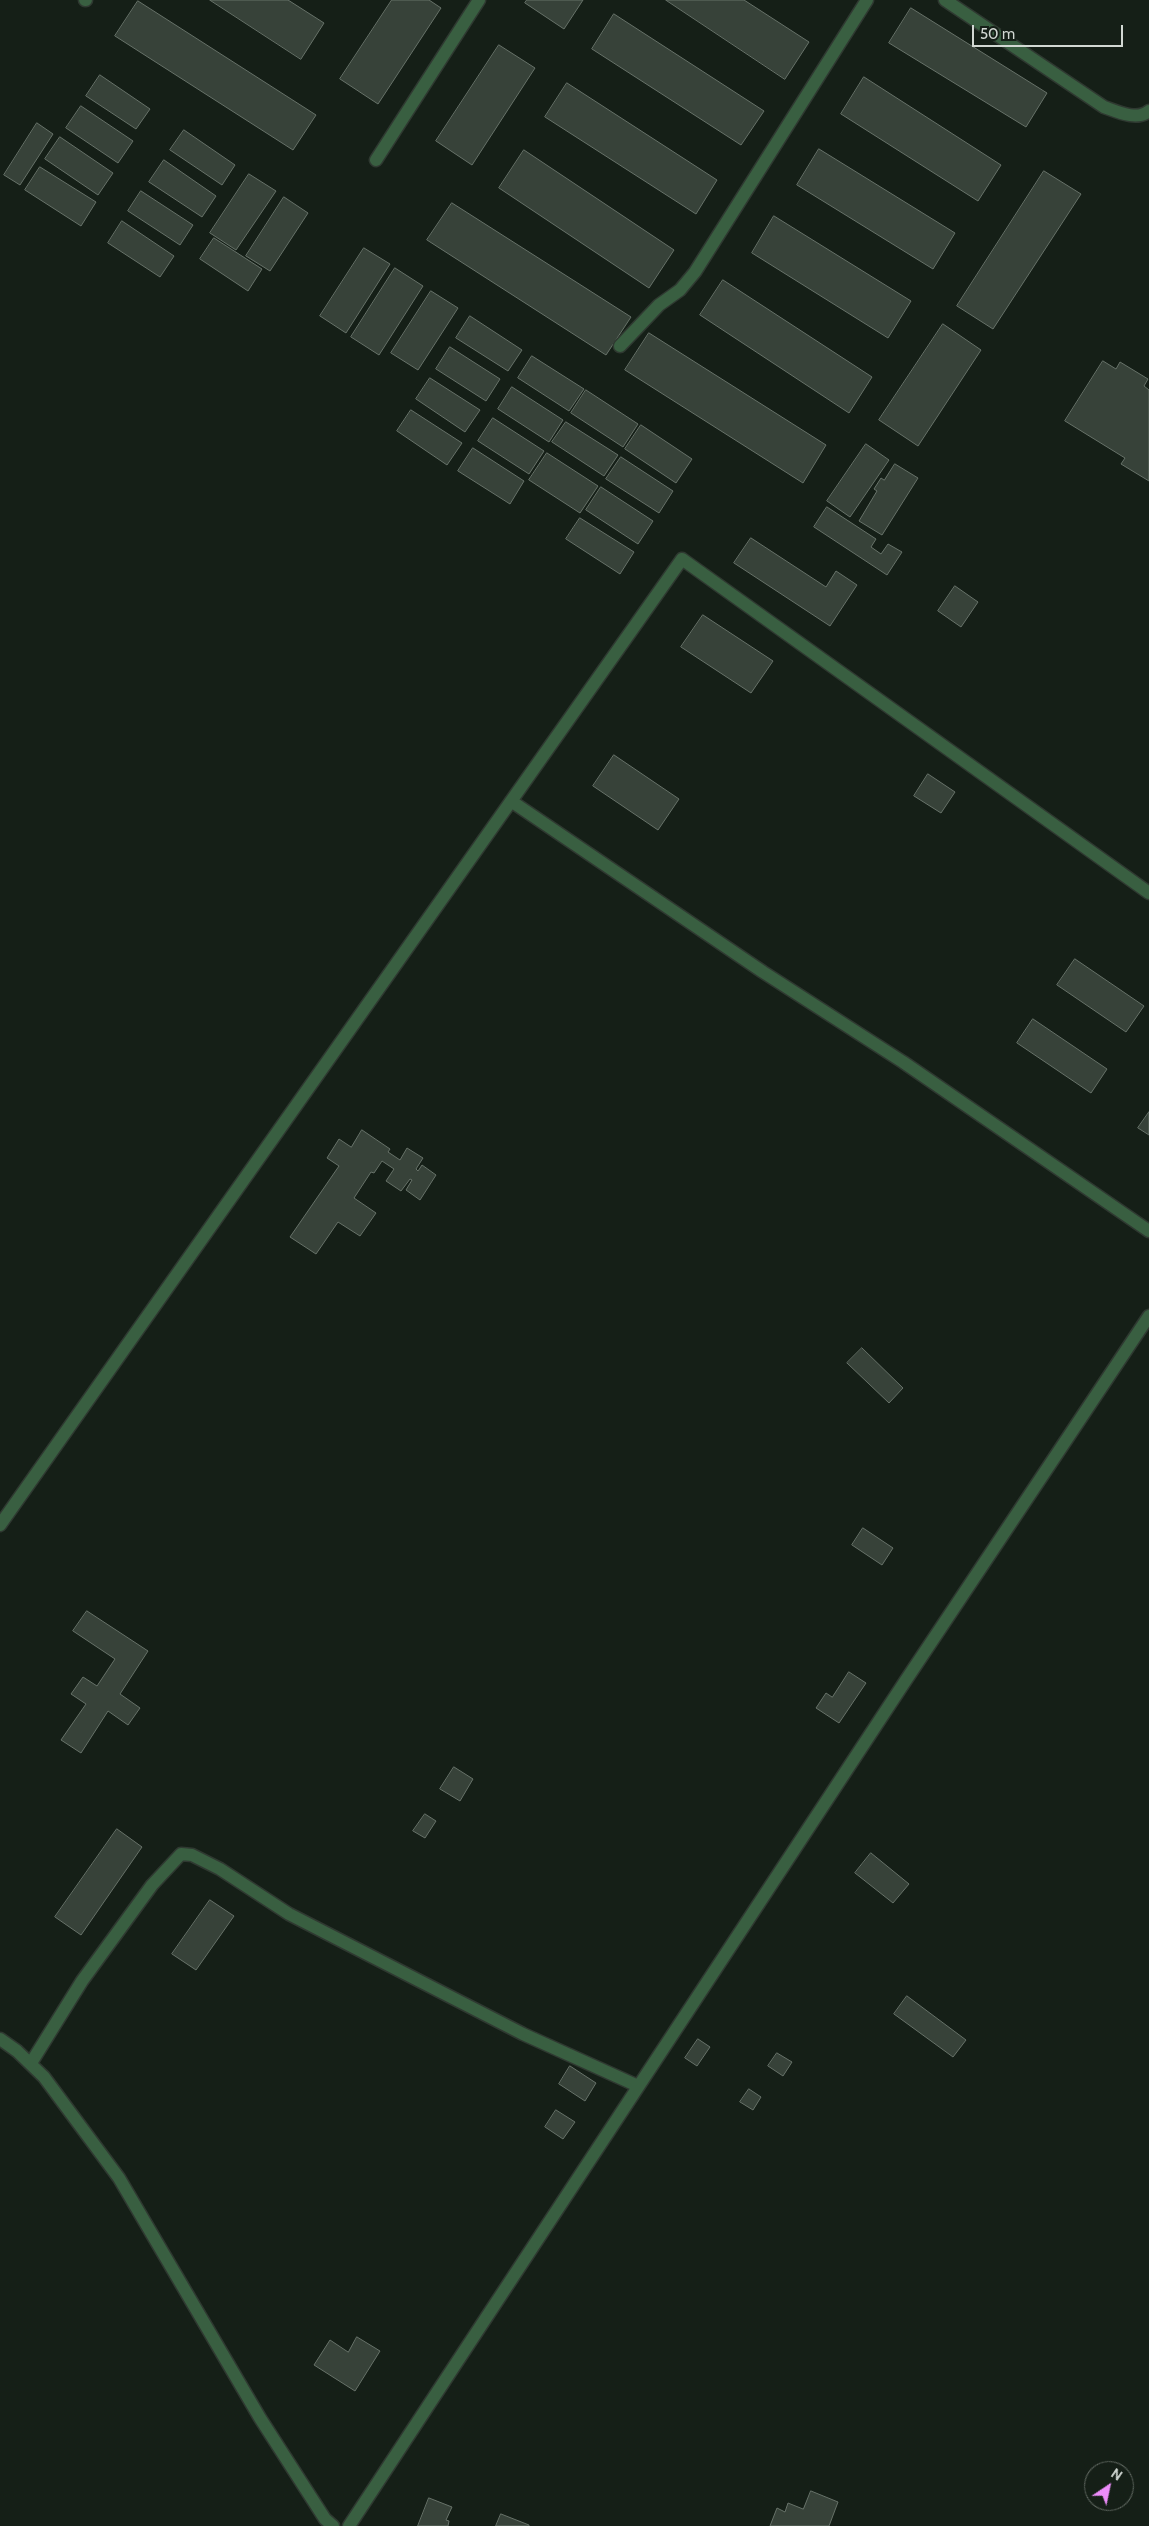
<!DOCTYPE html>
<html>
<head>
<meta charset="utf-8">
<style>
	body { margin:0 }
	#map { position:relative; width:1149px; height:2526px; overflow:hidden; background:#151f17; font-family:Cabin,sans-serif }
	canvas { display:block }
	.north { position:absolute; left:1084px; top:2461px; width:50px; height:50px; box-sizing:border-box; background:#151f17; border:1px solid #616962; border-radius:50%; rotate:34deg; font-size:14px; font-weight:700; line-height:20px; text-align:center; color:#d2d8d3 }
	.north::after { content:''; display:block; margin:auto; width:18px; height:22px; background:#ec8cfa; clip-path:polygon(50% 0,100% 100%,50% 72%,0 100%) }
	.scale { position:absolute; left:972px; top:25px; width:151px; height:22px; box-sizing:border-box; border:2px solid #d2d8d3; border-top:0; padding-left:6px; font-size:15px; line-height:18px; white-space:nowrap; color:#d2d8d3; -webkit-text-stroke:4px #151f17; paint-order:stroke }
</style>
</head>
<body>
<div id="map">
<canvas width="1149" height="2526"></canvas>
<div class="north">N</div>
<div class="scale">50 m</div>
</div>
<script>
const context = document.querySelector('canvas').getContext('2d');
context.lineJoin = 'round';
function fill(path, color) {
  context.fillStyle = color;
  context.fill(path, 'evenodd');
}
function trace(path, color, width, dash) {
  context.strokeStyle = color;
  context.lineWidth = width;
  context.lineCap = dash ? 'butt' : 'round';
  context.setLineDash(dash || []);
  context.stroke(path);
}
const building = new Path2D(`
	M210,0H288L324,23L301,59Z
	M392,0H429L441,8L378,104L340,79Z
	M527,0H583L564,29L525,3Z
	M666,0H744L809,42L785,79Z
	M138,1L316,115L293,150L115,36Z
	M911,8L1047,93L1026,127L889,43Z
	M614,14L764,111L741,145L592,49Z
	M499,45L535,68L472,165L436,141Z
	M100,75L150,109L136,129L86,96Z
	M864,77L1001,165L978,201L841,114Z
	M567,83L717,180L696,214L545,117Z
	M81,106L133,141L118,163L66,128Z
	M37,123L53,134L20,185L4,175Z
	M184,130L235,165L222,185L170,150Z
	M60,137L113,173L98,195L45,159Z
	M819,149L955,233L933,269L797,185Z
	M524,150L674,250L649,288L499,188Z
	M164,160L216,196L202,217L149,182Z
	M40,167L96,202L81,226L25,190Z
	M1044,171L1081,194L993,329L957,306Z
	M249,174L276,191L236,250L210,233Z
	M141,191L193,225L180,245L128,211Z
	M284,197L308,213L270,271L246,256Z
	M452,203L631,317L606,355L427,240Z
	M774,216L911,301L888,338L752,253Z
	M122,221L174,256L160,277L108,243Z
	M214,238L262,269L248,291L200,259Z
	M364,248L390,264L346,333L320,316Z
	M395,268L423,286L379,355L351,337Z
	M723,280L872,377L849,413L700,315Z
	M431,291L458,308L418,370L391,353Z
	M470,316L522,350L508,371L456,338Z
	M943,324L981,350L918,446L879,420Z
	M649,333L826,445L803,483L625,370Z
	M450,347L500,379L486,401L436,369Z
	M532,356L584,389L569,411L518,378Z
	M1103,361L1116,369L1120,362L1148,379L1144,386L1149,390V481L1121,464L1125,458L1065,421Z
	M430,378L480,410L465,432L416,399Z
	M512,387L563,420L549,442L498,409Z
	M586,390L638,424L623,447L571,413Z
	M411,410L462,443L447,465L397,431Z
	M493,418L544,451L529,474L478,441Z
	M566,422L618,455L604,476L552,442Z
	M641,425L692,459L676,483L625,449Z
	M866,444L889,460L850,517L827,501Z
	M473,448L524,481L510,504L458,471Z
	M547,453L598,486L580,513L529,480Z
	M621,457L673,491L659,513L606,479Z
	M895,464L918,478L882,535L859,521L877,491L874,489L881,478L884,480Z
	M601,487L653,521L638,544L586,510Z
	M827,507L876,539L871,547L881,554L888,544L902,552L887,575L814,527Z
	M580,518L634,552L620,574L566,539Z
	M751,538L826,587L836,571L857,585L830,626L734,563Z
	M955,586L978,602L961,627L938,611Z
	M703,615L773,661L751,693L681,647Z
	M614,755L679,799L658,830L593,786Z
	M928,774L955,792L941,813L914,796Z
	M1075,959L1144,1006L1126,1032L1057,985Z
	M1033,1019L1107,1069L1091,1093L1017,1043Z
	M1149,1112V1135L1138,1128Z
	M362,1130L390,1149L388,1152L400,1160L407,1148L423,1158L416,1169L418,1171L422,1165L436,1175L420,1200L406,1190L412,1180L410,1179L401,1191L386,1181L394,1169L382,1161L374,1173L371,1172L354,1198L376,1213L360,1236L338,1222L316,1254L290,1237L339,1166L327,1158L339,1139L351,1147Z
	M862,1348L903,1388L889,1403L847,1363Z
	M863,1528L893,1548L882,1565L852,1545Z
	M87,1611L148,1651L120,1694L140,1708L128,1725L108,1711L81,1753L61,1740L86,1704L71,1694L83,1677L97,1686L115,1659L73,1631Z
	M849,1672L866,1683L839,1723L816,1708L826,1693L832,1697Z
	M454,1767L473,1779L460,1801L440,1789Z
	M425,1814L436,1821L425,1838L413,1831Z
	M117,1829L142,1847L81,1935L55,1917Z
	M871,1853L909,1884L893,1903L855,1873Z
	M210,1900L234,1916L196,1970L172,1954Z
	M907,1996L966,2040L953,2057L894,2014Z
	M698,2039L710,2047L697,2066L685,2058Z
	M777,2053L792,2062L783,2076L768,2066Z
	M570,2066L596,2083L585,2101L559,2084Z
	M749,2089L761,2097L753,2110L740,2102Z
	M556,2110L575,2122L563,2139L545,2127Z
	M357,2337L380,2351L355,2391L314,2365L330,2340L348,2352Z
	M811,2491L838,2502L829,2526H770L777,2508L785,2512L788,2503L803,2509Z
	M429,2498L452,2507L446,2520L449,2521L448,2526H418Z
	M501,2514L529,2525V2526H496Z`);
fill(building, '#374239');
trace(building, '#677269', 1);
const minor = new Path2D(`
	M85,0H86
	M376,160L479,0
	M620,346L659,305L680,290L695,272L867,0
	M511,801L763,972L903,1062L1149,1231
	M0,1525L682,559L1149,893
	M0,2039L17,2051L44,2077L119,2178L260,2418L325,2519L333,2526
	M31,2063L82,1981L152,1885L181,1854L192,1855L220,1869L289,1914L523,2034L638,2086
	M349,2526L906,1680L1149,1316`);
const tertiary = new Path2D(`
	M945,0L1104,107C1118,112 1137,121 1149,111`);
trace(minor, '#2f3931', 15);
trace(tertiary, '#2f3931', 15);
trace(minor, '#395f41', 12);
trace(tertiary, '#395f41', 12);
</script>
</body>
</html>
